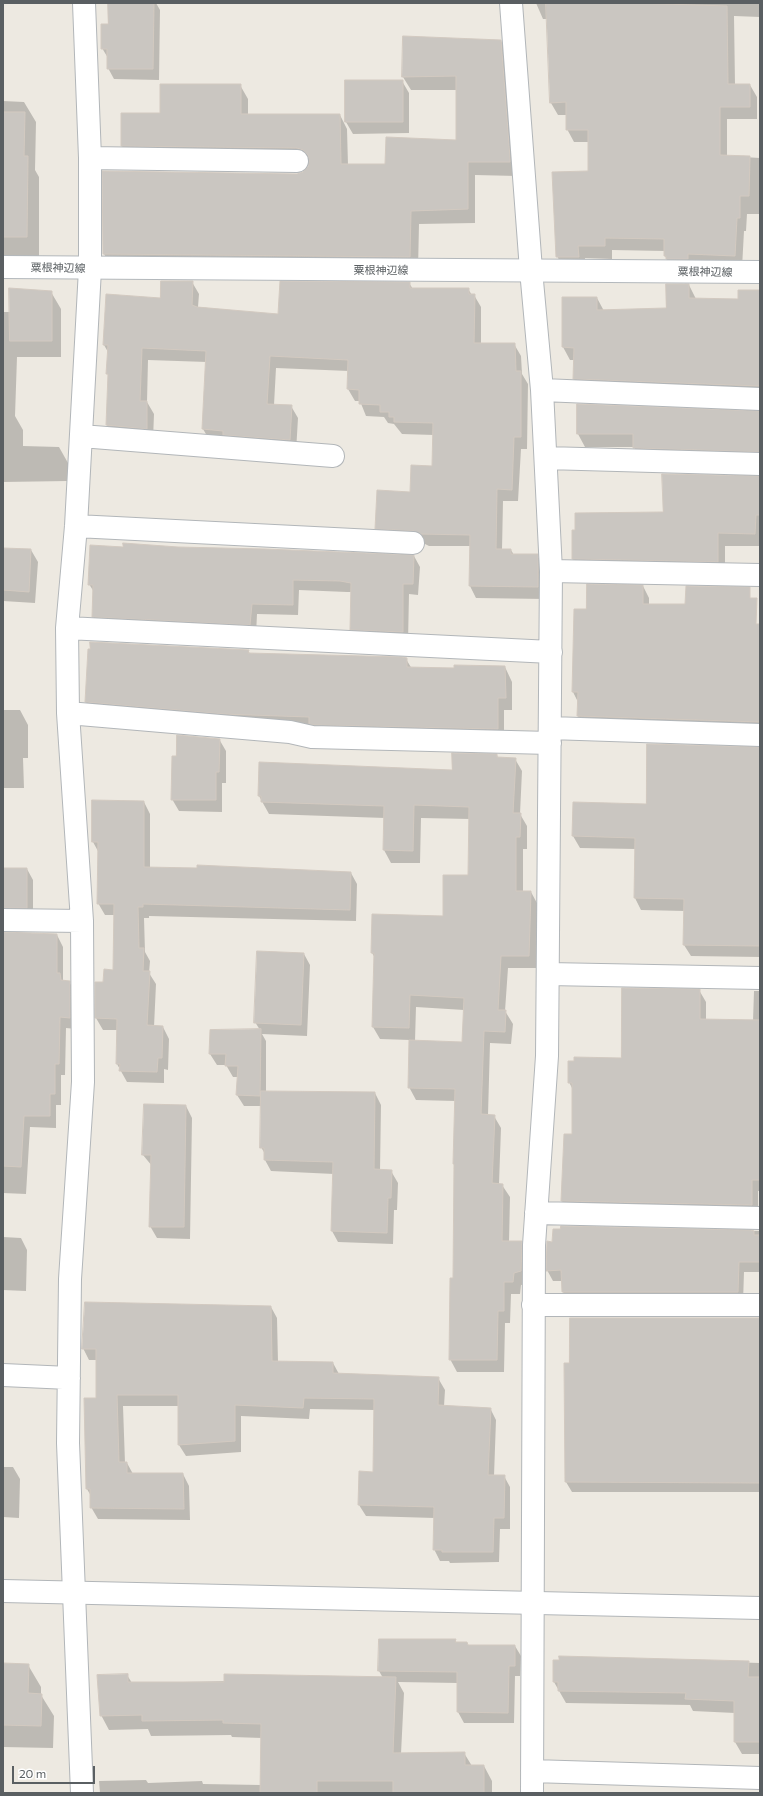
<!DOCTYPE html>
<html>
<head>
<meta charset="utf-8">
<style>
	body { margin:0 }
	#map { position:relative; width:763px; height:1796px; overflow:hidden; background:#ede9e1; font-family:Commissioner,sans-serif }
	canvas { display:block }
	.frame { position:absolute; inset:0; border:4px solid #5a5f62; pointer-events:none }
	.scale { position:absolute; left:12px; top:1766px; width:83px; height:18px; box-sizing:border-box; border:2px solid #5a5f62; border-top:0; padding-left:5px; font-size:12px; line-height:14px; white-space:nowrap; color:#5a5f62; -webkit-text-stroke:3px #fff; paint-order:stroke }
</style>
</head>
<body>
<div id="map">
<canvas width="763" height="1796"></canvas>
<div class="frame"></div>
<div class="scale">20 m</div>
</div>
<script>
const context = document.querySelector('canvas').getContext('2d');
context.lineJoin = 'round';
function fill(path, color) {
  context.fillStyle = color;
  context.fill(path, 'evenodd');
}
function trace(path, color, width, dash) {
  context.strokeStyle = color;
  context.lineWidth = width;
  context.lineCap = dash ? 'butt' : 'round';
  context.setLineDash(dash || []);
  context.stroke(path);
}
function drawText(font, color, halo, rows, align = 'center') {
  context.font = font + ' Commissioner,"Noto Sans JP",sans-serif';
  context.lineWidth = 4;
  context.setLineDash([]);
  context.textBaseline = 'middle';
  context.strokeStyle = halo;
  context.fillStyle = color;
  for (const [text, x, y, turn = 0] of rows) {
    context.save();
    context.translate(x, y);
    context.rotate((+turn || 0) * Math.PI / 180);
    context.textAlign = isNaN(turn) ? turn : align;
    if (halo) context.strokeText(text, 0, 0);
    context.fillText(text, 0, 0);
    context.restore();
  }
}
fill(new Path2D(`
	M110,3H156L160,10L159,80L114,79L108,68V58L102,48L109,25Z
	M536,3H760V17L734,16L735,85H750L757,97V119H727V156L760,158V214H747L746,231H744L742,268L674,271L665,256V251L612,250V259L585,258L586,269H564L557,256L589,172V142H574L567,129V115H558L551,103L548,19H543Z
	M501,41L508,55L517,176L475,175V223L419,224L418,270L112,267L104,254L304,173L309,168L310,163L306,162L130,159L122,146L161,114L240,85L248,99V115H340L347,129L348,165H386L457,141V90H411L403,77Z
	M346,81H402L409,93V133L353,134L346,122Z
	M3,101L24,102L36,122L35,170L39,177V258L3,257Z
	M192,282L199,294L198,307L279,315L409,283L413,289H468L472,295H474L481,307V344H514L521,356L522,374L528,384L527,449H521L518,501H503L502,550H511L514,555H537L544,567L545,599L476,598L470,586L471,546H429L421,542L383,540L376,528L411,493L433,467L434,435L402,434L394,424L388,423L384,417L366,416L360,401H355L348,389L349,371L276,368L274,405L291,406L298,418L296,452L210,441L203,429L207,362L148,360L147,402L154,414L153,440L114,437L107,425L109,377L107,373L108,352L104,345L161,299Z
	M689,285L696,299L739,300L760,291V399L581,391L574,379L575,360H570L563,347V298H597L604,311L667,309Z
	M51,292L61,309V357H17L15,416L23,430V446L59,447L68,463V481L3,482V312H11Z
	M760,412V464L641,460L634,447H585L578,434Z
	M760,477V546H725V574L580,571L573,559L664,513Z
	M124,548L414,556L420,567L418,595L409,594L408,642L357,640L351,629L352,592H347L299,590L298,615L257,614L256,635L99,627L93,616L94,592L89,584Z
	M3,549L31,550L38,562L35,603L3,601Z
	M643,586L649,598V605L747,629H760V734L584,728L578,716V702L573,692L587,610Z
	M248,650L250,654L406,659L412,669L505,667L512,682V710H504V740L93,713L86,702Z
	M3,710H20L28,725V758H23L24,788H3Z
	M219,739L226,751V783H222V812L179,811L172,799L177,757Z
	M760,748V966V957L691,956L684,945L685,911L641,910L635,898L636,849L580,848L573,836L574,803L647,805Z
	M497,755L498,758L515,759L522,771L520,814L527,826V849H523V892H531L538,905L536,968H508L505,1011L513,1024L511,1044L490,1043L488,1115L494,1116L501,1128L499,1184L502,1185L510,1197L509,1242H521L528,1255V1284L521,1285L520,1294H511L510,1323H505L504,1372H457L450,1359L454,1279L455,1166L454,1163L456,1101L416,1100L409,1087L410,1040L380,1039L373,1027L375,958L372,953L444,917L469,876L470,819L421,818L420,863H391L384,850L385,818L269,814L259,796L260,763L453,771ZM416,1007L464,1010L463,1043L415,1041Z
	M144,802L150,814V868L351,873L357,884L356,921L149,916V918H144L145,952L150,961L149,973L156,984L154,1027H163L169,1039L168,1070L164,1069V1083L127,1082L117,1064L118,1030H103L96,1018V983H104L114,971L115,915H105L98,903L99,853L93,842Z
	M3,869H27L33,880V919L3,921Z
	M3,934L57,935L63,947V980L69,982L76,993V1029L66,1028L65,1075H61V1105H56V1128L30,1127L26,1194L3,1193Z
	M304,954L310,965L307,1036L262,1034L266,1041V1092L375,1093L381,1105L380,1171H391L398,1183L397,1210H394L393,1244L338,1242L332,1231L334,1174L271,1171L265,1160V1154L261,1147L262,1106H244L237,1095L238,1077H233L226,1065H217L210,1054L260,1030L255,1022Z
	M699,990L706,1002V1020L753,1021L754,991H760V1191H758V1217L569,1212L562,1201L572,1135L573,1090L569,1082L622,1059Z
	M186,1106L192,1118L190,1239L157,1238L150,1226L152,1166L143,1155Z
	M562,1227L760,1231V1272H744L743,1303H569L563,1292L562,1281H553L547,1270Z
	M3,1237L21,1238L27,1250L26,1291L3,1290Z
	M271,1307L277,1318L278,1362L333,1363L339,1374L438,1378L445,1390L444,1406L490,1408L496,1420L494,1476H504L510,1487V1529H500L499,1562L450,1563L449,1561H440L434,1549L435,1518L366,1516L359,1505L374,1473L375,1410L310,1409L309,1419L241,1416V1452L186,1456L179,1445V1406H123L125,1463H127L133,1474H183L189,1486L190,1520L98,1519L91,1507V1496L87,1489L85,1399H97V1360H89L83,1348Z
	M571,1318H760V1492H572L566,1482Z
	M3,1467H13L20,1479L19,1518L3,1517Z
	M380,1640H455L457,1643L468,1646H515L521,1656L520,1676H515L514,1723H464L458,1712V1683L398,1682L404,1693L401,1754L464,1753L472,1766H484L492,1781V1793H100L99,1781L146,1780L148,1783L202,1781L203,1784L261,1785L262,1738L232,1737L231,1735L151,1736L148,1729L109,1730L101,1715L127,1675L132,1683L383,1678L379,1671Z
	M560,1657L760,1663V1754H742L735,1742V1713L693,1711L690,1705L566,1703L554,1682Z
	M3,1664L28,1665L41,1687V1695L54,1716L53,1748L3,1747Z`), '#0003');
const building = new Path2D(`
	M108,3H154L153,69H107V49H101V24H108Z
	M546,3H634L727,6L728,84H750V107H720V155L750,156L749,196H740V218H737L735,256L688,254V259H666V256H664V239L605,238V246H578L579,257H556L552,172L588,171V130H566V102L550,103Z
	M403,36L501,40L510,158V162H468V209L411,211L410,257L103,254L102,171L297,174L303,172L308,167L309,161L308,155L303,150L297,148L121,146V113H160V84H241V114H340L341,164H385L386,137L456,140V76L402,77Z
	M345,80H403V122H345Z
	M3,112H25L24,156H28L27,237H3Z
	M161,281H193L192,305L197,307L278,314L280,281L410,282V288H469V294H475L474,343H515L516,371H521V437H514L512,490L497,489L496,549H511V554H538V587L469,586L470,535L421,534L414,531L375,529L377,490L410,492L411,465L432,466L433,423L394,422V417H389V412H380V405L359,404V390L347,389L348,360L270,356L267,404L292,405L290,440L223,435V431L202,429L206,351L142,348L140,401H147V429L106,425L108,374H106L108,345H103L106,294L160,298Z
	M666,284H689V298L738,299V290H760V386L573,379L574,348L562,347V297H597V310L666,308Z
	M9,288L52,291V341H10Z
	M577,404L760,411V452L633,448V434H577Z
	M662,474L760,476V515H756L755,534L718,533V562L572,559V530H575V513L663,512Z
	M123,543L178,547L265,549L414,555L413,584H403V632L350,630L351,583L340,581L293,580V605L252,604L250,625L92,617L93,585H88L90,545L123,547Z
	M3,548L31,549L29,592L3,590Z
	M587,584L643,585V604H685L686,586L750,587V598H757L756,624H760V722L577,716L578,692H572L574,609H586Z
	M90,642L249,650L248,653L402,657L407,658V667L454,668V665L505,666L506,698H498V729L314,725L309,724V717L223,714L85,702L88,649H90Z
	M177,735L220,739L219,772H216V800H171L172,756H176Z
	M647,744L760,747V946L683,945L684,899L634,898L635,838L572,836L573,802L646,804Z
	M452,753L497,754V757L516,758L513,813H521L520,837H516V891H531L529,956H501L498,1010H506L505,1032L484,1031L481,1114L495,1115L492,1183L503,1184L502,1241H522L521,1271L514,1273L513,1282H504V1311H498L497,1360H449L450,1278H453L454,1164H453L455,1089L408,1088L409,1040L462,1042L464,998L410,995L409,1028L372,1027L374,953H371L372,914L443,916V875H468L469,807L414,805L413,851L383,850L384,806L261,802V796H258L259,762L452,770Z
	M92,800L144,801V867L197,868V865L351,872L350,910L143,904V907H138L139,948H144L143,971H150L147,1025L163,1026L162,1058H158L157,1072L119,1071L120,1064H116L117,1019L95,1018V982H103L104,969L113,970L114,904H97L98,842H92Z
	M3,868H27V908H3Z
	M3,932L57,934V973H60L61,980L70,981V1018L60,1017L59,1064H55V1094H50V1116H24L21,1167L3,1166Z
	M257,951L304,953L301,1025L254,1023Z
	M622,988L700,989V1019L760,1020V1180H752V1205L561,1201L564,1134H572V1083H568V1061H574V1057L621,1058Z
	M261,1029L260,1096L236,1095L238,1066H225L226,1054H209L210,1030Z
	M261,1091L375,1092L374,1169L392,1170L391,1198H388L387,1233L331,1231L333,1162L264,1160V1148H260Z
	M144,1104L186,1105L184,1227H149L151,1155H142Z
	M561,1226L751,1230L754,1231V1235H760V1262H739L738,1292H562L561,1270L546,1271L547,1241L552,1242L553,1229H560Z
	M85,1302L271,1306L272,1361L333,1362V1373L439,1377L438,1405L491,1408L488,1475H505L504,1518H494L493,1552H442V1550H433L434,1507L358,1505L359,1471L373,1472L374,1399L304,1398L303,1408L235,1405V1441L178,1445V1395H117L119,1462H127V1473H183L184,1509L90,1508V1489H86L84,1398H96V1349H82Z
	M570,1318H760V1483L565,1482L564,1363H569Z
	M379,1639H456L455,1642H467L468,1645H515V1666H509L508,1713L457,1712V1672L378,1671Z
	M559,1656L749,1661L748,1677H760V1742H734V1701L685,1699L686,1693L558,1691V1682H553V1660H559Z
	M3,1663L29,1664L28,1693L42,1694L41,1726L3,1725Z
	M128,1674V1682H224V1674L396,1677L393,1753L465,1752V1765H484V1793H393V1781H317V1793H260L261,1724L223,1723V1720L142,1721V1715L100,1716L97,1675Z`);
fill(building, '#cac6c1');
trace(building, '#d2c9c0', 1);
const minor = new Path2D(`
	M511,3L531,270L542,390L551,571L547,1056L534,1245L532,1793
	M90,158L297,161
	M542,390L760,399
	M81,436L333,456
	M546,458L760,464
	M76,526L413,543
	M551,571L760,575
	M67,628L551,652
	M68,713L290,732L312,737L550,743
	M550,728L760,735
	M3,920L82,921
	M548,974L760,978
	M536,1213L760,1218
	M533,1305H760
	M3,1375L69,1378
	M532,1771L760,1778
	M82,1793L68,1443L70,1279L83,1082L82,921L68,713L67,628L76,526L90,269V158L84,3`);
const tertiary = new Path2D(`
	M3,1591L760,1608`);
const secondary = new Path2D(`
	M3,267L760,272`);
trace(minor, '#b2b6b9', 24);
trace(tertiary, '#b2b6b9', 24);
trace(secondary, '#b3b8bc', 24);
trace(minor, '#fff', 22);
trace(tertiary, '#fff', 22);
trace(secondary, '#fff', 22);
drawText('11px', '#5a5f62', '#fff', [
	["粟根神辺線",58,268,1],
	["粟根神辺線",381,270],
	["粟根神辺線",705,272,1]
]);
</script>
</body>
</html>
